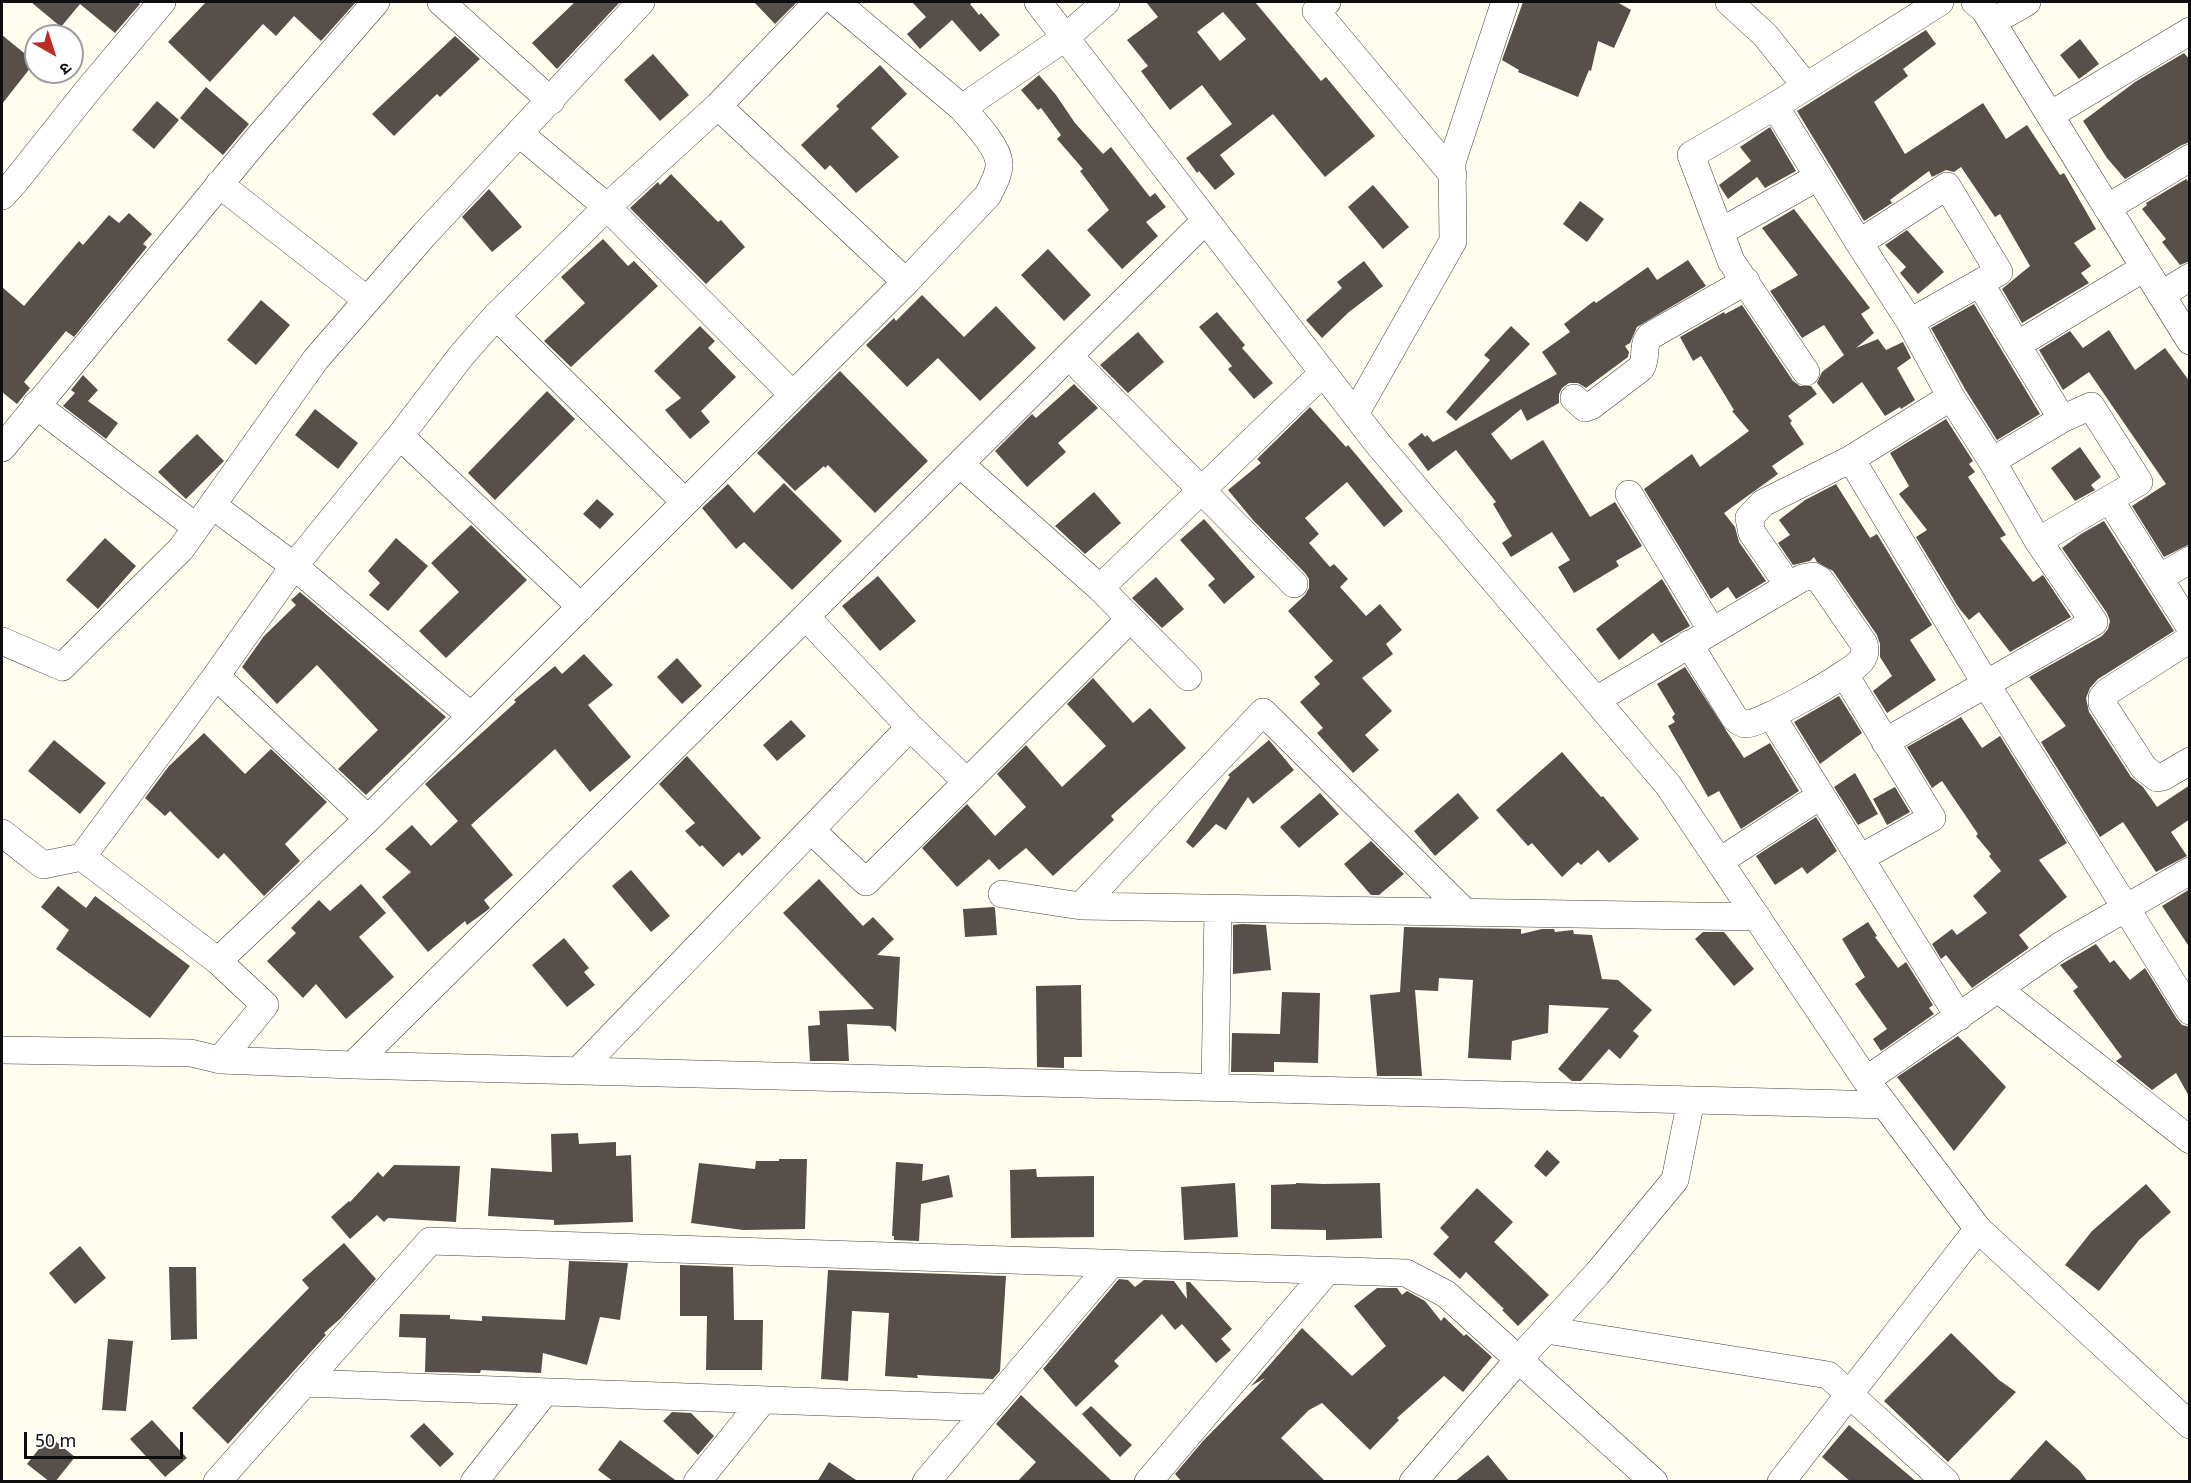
<!DOCTYPE html>
<html>
<head>
<meta charset="utf-8">
<style>
	body { margin:0 }
	#map { position:relative; width:2191px; height:1483px; overflow:hidden; background:#fffdee; font-family:Georgia,"Noto Sans Devanagari",serif }
	canvas { display:block }
	.frame { position:absolute; inset:0; border:3px solid #0d0d0d; pointer-events:none }
	.north { position:absolute; left:24px; top:24px; width:60px; height:60px; box-sizing:border-box; background:#fff; border:2px solid #9e9e9e; border-radius:50%; rotate:141deg; font-size:16px; font-weight:700; line-height:24px; text-align:center; color:#0d0d0d }
	.north::after { content:''; display:block; margin:auto; width:21px; height:27px; background:#bb2b27; clip-path:polygon(50% 0,100% 100%,50% 72%,0 100%) }
	.scale { position:absolute; left:24px; top:1432px; width:159px; height:27px; box-sizing:border-box; border:3px solid #0d0d0d; border-top:0; padding-left:8px; font-size:18px; line-height:21px; white-space:nowrap; color:#0d0d0d; -webkit-text-stroke:4px #fff; paint-order:stroke }
</style>
</head>
<body>
<div id="map">
<canvas width="2191" height="1483"></canvas>
<div class="frame"></div>
<div class="north">उ</div>
<div class="scale">50 m</div>
</div>
<script>
const context = document.querySelector('canvas').getContext('2d');
context.lineJoin = 'round';
function fill(path, color) {
  context.fillStyle = color;
  context.fill(path, 'evenodd');
}
function trace(path, color, width, dash) {
  context.strokeStyle = color;
  context.lineWidth = width;
  context.lineCap = dash ? 'butt' : 'round';
  context.setLineDash(dash || []);
  context.stroke(path);
}
fill(new Path2D(`
	M31,2H137L140,4L115,33L80,4L61,27Z
	M206,2H356L321,41L294,16L276,36L263,24L210,82L168,42Z
	M575,2H620L557,69L532,43Z
	M754,2H797L775,24Z
	M912,2H973L970,4L979,15L981,13L1000,35L980,52L952,20L920,49L907,34L926,17Z
	M1146,2H1255L1321,81L1326,77L1375,136L1325,177L1273,114L1220,155L1235,174L1215,190L1199,171L1197,173L1186,158L1232,124L1202,85L1170,110L1141,71L1148,66L1127,40L1158,17ZM1223,12L1246,39L1220,61L1197,32Z
	M1523,2H1617L1631,10L1614,48L1598,41L1591,71L1589,70L1578,97L1518,72L1519,70L1502,60Z
	M1926,30L1936,44L1903,69L1908,76L1874,102L1905,154L1983,103L2006,139L2027,125L2060,175L2064,173L2096,229L2074,243L2091,266L2081,273L2089,283L2022,323L2002,289L2030,266L2000,214L1995,217L1961,167L1954,172L1946,170L1932,177L1929,171L1890,200L1892,203L1864,221L1797,111Z
	M2,35L35,62L2,104Z
	M455,36L480,59L440,97L437,94L394,136L372,114Z
	M2080,39L2099,64L2079,79L2060,55Z
	M2184,53L2190,60V142L2182,145L2125,179L2107,158L2083,121L2135,82Z
	M653,54L689,95L660,121L624,80Z
	M880,65L907,94L871,128L899,157L856,193L830,165L825,170L801,145L839,109L836,106Z
	M1039,75L1056,95L1075,123L1103,154L1111,147L1150,197L1155,193L1166,207L1146,222L1158,236L1122,269L1087,230L1109,210L1080,171L1083,169L1057,139L1061,135L1041,108L1038,110L1021,90Z
	M206,87L249,124L223,155L180,118Z
	M157,101L179,120L154,149L132,130Z
	M1770,127L1796,171L1765,188L1757,177L1728,199L1719,185L1751,161L1740,147Z
	M671,174L718,222L721,220L745,247L706,284L630,208L658,182L660,185Z
	M2186,179L2190,183V261L2180,265L2162,242L2166,239L2142,209L2147,205L2146,203Z
	M1373,185L1409,227L1383,249L1348,207Z
	M489,189L522,227L492,252L462,217Z
	M1580,201L1604,219L1587,242L1563,224Z
	M1794,209L1870,308L1861,314L1874,333L1856,348L1878,339L1886,350L1903,342L1911,358L1897,368L1915,400L1901,409L1900,407L1885,416L1862,382L1833,404L1817,383L1822,372L1844,355L1824,325L1802,338L1770,291L1798,275L1762,228Z
	M129,213L152,234L143,244L147,247L74,337L66,331L24,382L30,388L17,404L2,392V287L24,306L79,241L83,245L109,215L119,223Z
	M1907,230L1944,272L1918,294L1900,273L1906,267L1885,245Z
	M603,239L628,266L634,261L658,286L571,367L544,341L585,303L561,277Z
	M1048,249L1091,295L1064,321L1021,275Z
	M1688,260L1706,286L1637,327L1630,343L1625,346L1629,352L1628,357L1586,388L1578,383H1569L1562,388L1559,394V403L1527,421L1521,409L1491,434L1511,460L1543,440L1590,517L1615,502L1642,546L1616,561L1619,566L1574,593L1558,567L1570,560L1552,532L1511,557L1502,543L1512,536L1493,504L1496,502L1456,450L1428,471L1408,444L1422,433L1425,437L1427,435L1433,442L1557,374L1542,352L1570,332L1564,324L1594,301L1596,303L1648,267L1657,280Z
	M1364,261L1383,286L1349,312L1322,338L1306,320L1342,288L1337,282Z
	M922,295L964,337L996,306L1036,348L980,401L938,358L907,387L866,345L894,318L896,321Z
	M261,300L290,325L256,365L227,340Z
	M1974,304L2040,414L1997,440L1965,389L1931,328Z
	M1742,305L1793,381L1800,386H1811L1817,394L1788,416L1792,421L1790,423L1804,444L1772,466L1778,474L1724,513L1735,527L1739,542L1766,581L1736,599L1728,587L1711,599L1644,489L1692,454L1700,467L1749,431L1732,411L1734,410L1701,356L1693,361L1680,337L1724,312L1725,314Z
	M1217,312L1245,345L1242,348L1273,383L1254,399L1228,369L1232,366L1199,327Z
	M700,326L715,341L708,348L736,377L701,411L710,422L690,439L665,410L681,398L654,371Z
	M1511,326L1530,344L1456,421L1446,412L1490,360L1484,355Z
	M2109,330L2135,370L2165,348L2190,382V544L2164,557L2132,506L2166,484L2089,372L2063,390L2039,350L2070,331L2083,348Z
	M1138,332L1164,362L1128,393L1100,365Z
	M840,371L928,461L875,513L828,465L825,468L824,466L795,491L757,453Z
	M83,375L98,390L88,401L118,423L106,439L63,406L75,393L71,390Z
	M1074,384L1098,408L1058,443L1066,452L1027,487L995,451L1032,414L1036,418Z
	M547,391L575,419L495,500L468,473Z
	M1310,407L1346,447L1348,445L1403,511L1384,527L1347,482L1305,518L1319,534L1309,543L1330,567L1334,564L1348,579L1340,587L1366,616L1380,604L1402,630L1386,644L1393,654L1362,678L1392,711L1365,735L1379,750L1353,773L1317,733L1323,728L1300,702L1320,684L1314,677L1333,661L1288,611L1305,595L1309,588V579L1305,573L1253,520L1228,490L1261,463L1257,459Z
	M315,409L358,443L338,469L295,435Z
	M1946,419L1973,461L1969,464L1975,472L1968,477L2006,535L2000,538L2033,582L2043,575L2071,617L2010,652L1979,612L1969,620L1959,608L1916,537L1927,530L1899,494L1909,486L1890,453Z
	M197,434L224,461L186,499L158,472Z
	M2080,447L2101,477L2091,485L2095,490L2075,501L2051,468Z
	M784,483L842,541L792,590L744,542L736,549L702,508L728,484L754,513Z
	M1836,484L1870,538L1877,534L1932,625L1910,640L1936,680L1887,713L1873,691L1892,676L1880,657V644L1877,635L1833,571L1817,562L1814,557L1810,561L1793,565L1778,543L1790,535L1779,520L1805,500Z
	M1094,492L1121,523L1085,554L1055,526Z
	M597,499L614,514L600,529L583,514Z
	M1204,519L1255,577L1224,604L1208,585L1215,579L1180,540Z
	M2104,521L2174,631L2098,679L2090,688L2086,698L2089,712L2131,777L2143,787L2157,807L2190,785V819L2171,832L2187,856L2156,872L2123,822L2100,837L2041,742L2066,726L2029,677L2102,636L2108,629L2110,621L2107,613L2062,548L2081,534Z
	M471,525L527,580L446,658L419,631L459,592L431,563Z
	M105,538L136,566L98,609L66,580Z
	M396,538L428,566L388,611L369,595L380,583L368,571Z
	M878,576L916,621L880,651L842,606Z
	M1156,577L1184,609L1162,628L1132,598Z
	M1662,579L1690,626L1661,643L1653,633L1619,660L1596,629Z
	M300,592L446,717L366,795L338,769L378,730L317,665L277,704L242,667L264,636L296,605L291,600Z
	M584,654L613,685L588,705L631,757L590,792L555,749L471,825L513,875L484,900L490,908L485,912L467,925L465,921L428,952L382,897L411,872L385,849L412,825L431,846L458,821L425,784L516,702L514,700L555,666L562,674Z
	M677,658L702,686L682,704L657,677Z
	M1685,667L1744,758L1770,743L1799,791L1741,829L1719,791L1708,797L1668,726L1675,722L1672,717L1675,714L1657,684Z
	M1093,678L1133,723L1150,708L1186,748L1111,816L1114,820L1053,876L1026,848L999,870L989,859L957,887L922,848L967,804L995,836L1026,807L997,774L1026,745L1062,787L1106,746L1067,704Z
	M1839,696L1862,733L1820,764L1794,722Z
	M1961,717L1982,748L2000,736L2067,843L2039,860L2067,897L2019,935L2029,948L1972,988L1946,955L1941,959L1932,944L1952,929L1957,935L1987,913L1973,896L2001,871L1989,856L1991,854L1976,836L1978,834L1942,781L1932,788L1907,747Z
	M791,720L806,736L777,761L763,745Z
	M204,733L245,774L271,749L327,802L285,844L300,861L264,896L224,853L218,859L170,811L165,816L145,798L169,766Z
	M54,740L106,783L80,814L28,771Z
	M1269,740L1294,770L1253,804L1248,797L1226,830L1216,824L1193,848L1186,842L1230,777L1228,775Z
	M1562,752L1601,797L1603,796L1639,839L1609,863L1598,850L1581,865L1578,862L1562,877L1532,843L1528,846L1496,810Z
	M687,756L761,838L742,856L739,852L723,867L702,845L700,847L685,831L695,823L659,784Z
	M1855,773L1878,814L1858,825L1834,787Z
	M1895,787L1910,812L1887,825L1873,799Z
	M1320,793L1339,814L1299,848L1280,827Z
	M1458,793L1479,818L1435,856L1414,831Z
	M1816,817L1837,851L1807,874L1802,867L1775,885L1756,856Z
	M1371,841L1404,874L1379,895H1371L1344,864Z
	M631,870L670,916L651,932L612,886Z
	M819,879L863,926L873,917L894,939L877,955L900,957L896,1032L890,1026L847,1024L849,1061H810L808,1026L820,1025L819,1011L874,1009L783,913Z
	M361,884L386,913L359,937L394,977L346,1019L316,984L303,998L267,961L296,933L291,928L319,900L330,911Z
	M58,886L86,908L95,896L190,966L150,1018L56,949L69,930L41,907Z
	M2190,889V948L2162,906Z
	M994,907L995,908L997,935L965,937L963,909Z
	M1868,922L1877,936L1875,937L1898,968L1906,962L1933,1005L1929,1008L1934,1014L1881,1051L1873,1039L1887,1029L1855,984L1865,977L1842,939Z
	M1242,924L1266,925L1271,970L1233,974V925Z
	M1404,927L1521,929V934L1542,929H1554L1555,932L1573,930L1574,934L1592,935L1602,979L1618,980L1652,1010L1633,1031L1639,1036L1620,1059L1609,1049L1581,1081H1572L1558,1069L1609,1008L1549,1005L1548,1033L1512,1041L1511,1060L1468,1058L1473,980L1439,978L1438,991L1415,990L1422,1076H1377L1370,995L1400,992Z
	M1703,932H1724L1754,969L1734,986L1695,939Z
	M564,938L589,968L584,972L595,985L567,1007L532,965Z
	M2096,944L2110,963L2114,960L2130,980L2145,968L2177,1019L2182,1025L2190,1027V1098L2176,1073L2152,1090L2116,1061L2122,1057L2073,991L2078,987L2060,965Z
	M1081,985L1082,1057H1064V1068L1037,1067L1036,986Z
	M1282,992L1320,993L1318,1063L1274,1062V1072H1231L1232,1033L1280,1034Z
	M1958,1036L2006,1087L1954,1151L1897,1077Z
	M578,1133L579,1144L616,1142V1156L631,1155L633,1222L554,1225V1220L488,1216L491,1168L552,1172L551,1134Z
	M1547,1150L1560,1162L1546,1177L1534,1166Z
	M779,1159H807L805,1229L743,1230L691,1223L699,1163L755,1169L756,1161H779Z
	M896,1162L923,1164L922,1181L949,1175L953,1197L921,1204L919,1241L894,1240V1236H892Z
	M394,1165L460,1166L456,1222L388,1218L384,1222L377,1215L350,1239L331,1217L349,1201L350,1202L378,1172L383,1177Z
	M1036,1169L1037,1177L1094,1176V1237L1011,1238L1010,1170Z
	M1235,1183L1238,1237L1184,1240L1181,1187Z
	M1296,1183L1324,1184L1380,1183L1382,1238L1326,1240V1230L1271,1229V1185L1296,1184Z
	M2146,1184L2171,1212L2139,1240L2099,1291L2065,1265L2092,1231Z
	M1477,1188L1513,1222L1494,1242L1549,1295L1518,1326L1502,1310L1504,1309L1466,1272L1460,1279L1433,1254L1449,1237L1440,1228Z
	M344,1243L376,1279L341,1318L324,1333L326,1335L228,1444L192,1408L309,1288L302,1280Z
	M80,1246L106,1278L75,1304L49,1273Z
	M569,1261L628,1263L620,1320L600,1317L587,1365L543,1353L541,1373L481,1370L480,1373L425,1372L426,1338L399,1337L400,1314L450,1315V1319L482,1321V1316L565,1320Z
	M680,1265L733,1267L734,1320H763L762,1370H706L707,1316H680Z
	M169,1267H196L197,1339L171,1340Z
	M828,1270L1006,1276L1000,1371L993,1379L917,1375L918,1378L885,1376L889,1313L852,1311L848,1381L821,1379Z
	M1119,1279L1128,1280L1135,1287L1144,1280L1174,1281L1187,1299L1186,1282H1190L1232,1329L1221,1339L1231,1350L1216,1363L1182,1324L1175,1330L1162,1314L1114,1361L1119,1366L1076,1407L1043,1369Z
	M1377,1288H1397L1402,1295L1407,1291L1425,1301L1441,1321L1444,1317L1464,1336L1466,1334L1492,1357L1463,1392L1444,1376L1397,1418L1399,1420L1370,1450L1322,1403L1309,1410L1281,1438L1326,1482H1182L1175,1474L1203,1441L1265,1378L1251,1386L1302,1328L1352,1376L1386,1346L1354,1306Z
	M1951,1333L1999,1380L2016,1392L1948,1462L1884,1401Z
	M108,1339L133,1341L126,1411L102,1410Z
	M1021,1395L1113,1482H1017L1036,1462L996,1424Z
	M1091,1406L1132,1445L1120,1457L1082,1414Z
	M672,1412L691,1413L714,1436L698,1455L663,1421Z
	M152,1420L187,1458L165,1477L130,1439Z
	M424,1423L454,1454L440,1467L410,1436Z
	M1849,1425L1917,1482H1851L1822,1457Z
	M49,1436L75,1457L55,1482H50L27,1464Z
	M620,1440L678,1482H614L598,1470Z
	M2046,1440L2080,1471L2088,1482H2008Z
	M1488,1455L1510,1482H1454Z
	M829,1462L859,1482H817Z`), '#564f4a');
const minor = new Path2D(`
	M441,2L551,101
	M818,2L718,106L607,207L496,316L461,356L400,436L294,566L216,676L82,857L218,961L265,1005L220,1060L353,1065L1205,221
	M836,2L962,108
	M1038,2L1378,444L1668,785L1866,1080L1978,1229L2190,1425
	M1327,2L1316,11L1453,175
	M1729,2L1765,35L1805,85
	M1975,2L1984,9L2190,341
	M1992,22L2027,2
	M718,106L906,282
	M1775,106L1859,243
	M2050,115L2190,31
	M520,134L607,207L793,395
	M219,184L367,300
	M1947,186L1999,272L1910,322L1859,243Z
	M2,196L14,183L88,90L162,2
	M2107,208L2190,158
	M1720,232L1818,177
	M1980,283L2017,345L2144,268
	M2161,295L2190,277
	M496,316L685,502
	M2017,345L2062,419
	M1069,356L1294,584
	M1806,372L1731,261L1691,155L1775,106L1940,2
	M1574,398L1585,408L1591,406L1641,368C1648,357 1641,346 1650,336L1746,281
	M36,405L196,527
	M1355,414L1453,241L1452,162L1505,2
	M400,436L581,607
	M2,448L258,138L376,2
	M1851,459L1986,684L2190,1011
	M1992,461L2062,419L2091,406L2139,482L2038,541
	M960,464L1100,588
	M1629,494L1712,631
	M2110,500L2190,627
	M212,505L294,566L471,716
	M2159,578L2190,560
	M1789,586L1752,533L1749,518L1763,503L1851,459L1951,397L1910,322
	M806,617L910,727L967,782L1130,619
	M2190,639L2107,692L2102,698V703L2144,768L2157,778L2163,777L2190,761
	M2,641L62,667L181,549L316,359L424,235L641,2
	M1845,675L1932,818L1860,858L1959,1017
	M216,676L368,819
	M1188,677L1100,588L1323,373
	M1596,700L1802,578L1813,576L1820,580L1864,644C1866,651 1865,656 1861,661C1850,674 1762,724 1746,724C1740,724 1737,720 1734,717L1689,644
	M1771,715L1860,858
	M1885,742L2094,622L2038,541L1992,461L1951,397
	M811,830L866,882L967,782
	M2,833L43,865L82,857
	M1720,861L1820,796
	M1002,894L1081,906
	M1465,912L1263,712L1081,906L1757,917
	M218,961L368,819L906,282L988,195C992,186 1000,174 999,163C998,146 973,121 962,108L1066,37L1106,2
	M1998,989L2190,1140
	M2,1050L191,1053L220,1060
	M353,1065L1885,1105
	M578,1071L910,727
	M1866,1080L2060,946L2190,871
	M1215,1087L1218,908
	M1546,1330L1828,1375L1946,1482
	M304,1383L988,1408
	M217,1482L430,1241L1406,1273L1446,1294L1654,1482
	M474,1482L545,1392
	M697,1482L763,1400
	M926,1482L1111,1264
	M1148,1482L1327,1271
	M1413,1482L1519,1359L1597,1274L1675,1180L1691,1100
	M1781,1482L1978,1229`);
trace(minor, '#404040', 28);
trace(minor, '#fff', 27);
</script>
</body>
</html>
